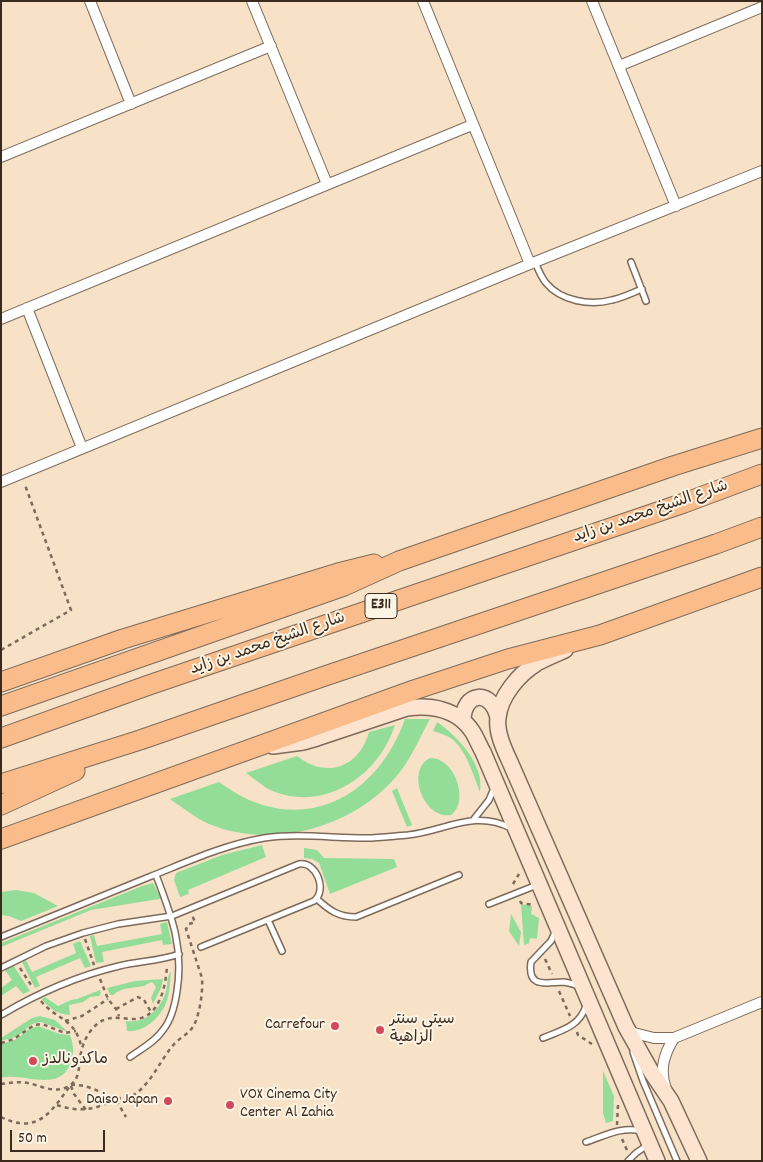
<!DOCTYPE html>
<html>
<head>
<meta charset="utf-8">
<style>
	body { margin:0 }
	#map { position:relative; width:763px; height:1162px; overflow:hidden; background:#f7e2c8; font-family:Dekko,sans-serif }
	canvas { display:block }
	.frame { position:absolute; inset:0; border:2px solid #3b2a1e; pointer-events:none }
	.scale { position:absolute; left:10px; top:1130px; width:95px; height:22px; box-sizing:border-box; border:2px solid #3b2a1e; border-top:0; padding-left:6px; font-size:15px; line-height:18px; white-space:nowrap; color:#3b2a1e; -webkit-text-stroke:4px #fcf5e5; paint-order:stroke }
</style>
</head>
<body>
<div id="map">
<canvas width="763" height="1162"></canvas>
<div class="frame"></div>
<div class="scale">50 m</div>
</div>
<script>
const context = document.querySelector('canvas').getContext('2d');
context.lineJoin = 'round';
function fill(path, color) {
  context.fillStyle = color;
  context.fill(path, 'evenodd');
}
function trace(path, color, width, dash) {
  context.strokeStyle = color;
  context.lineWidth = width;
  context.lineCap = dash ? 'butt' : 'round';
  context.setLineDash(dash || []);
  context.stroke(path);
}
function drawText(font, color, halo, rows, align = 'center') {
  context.font = font + ' Dekko,"Playpen Sans Arabic",sans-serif';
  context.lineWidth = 4;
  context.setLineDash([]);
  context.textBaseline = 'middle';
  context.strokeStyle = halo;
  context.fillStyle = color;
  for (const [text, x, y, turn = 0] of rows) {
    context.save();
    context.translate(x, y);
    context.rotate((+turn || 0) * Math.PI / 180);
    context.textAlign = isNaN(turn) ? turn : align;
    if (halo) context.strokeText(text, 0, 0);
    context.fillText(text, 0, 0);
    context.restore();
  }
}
fill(new Path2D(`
	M405,719H430C419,739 410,761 395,778C351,828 272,850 209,824C195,818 182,807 170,799L219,782C229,789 238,795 249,800C320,830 381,787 405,719Z
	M437,722C458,736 485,766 480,792C473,775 467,751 452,739C446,735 439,733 433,731Z
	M395,725C379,775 327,811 275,792C264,788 255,779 246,773L297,756C326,779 359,768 369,732Z
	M430,758C455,757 470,802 451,815C424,820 405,770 430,758Z
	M397,788L412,825L407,827L392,791Z
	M262,845L266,857L188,890L189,894L180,897L174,880L176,873L222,855Z
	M304,848L317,850L324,858L394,859L397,867L330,894L319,863L312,859L304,858Z
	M153,883L161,898L159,899L91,910L1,947V943L142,886Z
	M16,890L34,893L58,906L21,921L9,916L1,915V892Z
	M521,904L532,906L531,914L539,918L537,939L530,938L529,943L524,945Z
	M511,914L521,932L519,946L509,931Z
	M167,922L172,944L163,945L162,940L102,952L104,962L96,963L90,936L94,935L97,946L162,934L160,924Z
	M80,941L91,966L85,968L80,958L36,977L40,986L35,988L22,962L26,960L32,972L76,953L73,944Z
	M13,965L30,991L23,994L16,986L1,996V988L12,980L5,970Z
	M171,972C170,980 170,989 168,997C164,1014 146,1033 127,1031L126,1021C145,1024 161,1009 166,991C168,985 166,977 171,972Z
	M163,979L161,988L153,1004L151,998L156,987L153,983L151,982L144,986L124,989L115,993L114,995H110L107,988L135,981Z
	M100,990L101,993L99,996L90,997L83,1002L69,1005L70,1015C58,1014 49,1009 42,999L45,997L58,1006L71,1000L77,999Z
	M40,1016L55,1020L68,1032L41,1022C29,1022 27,1031 17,1036C12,1039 6,1039 1,1041V1038L32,1018Z
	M38,1026L60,1034L70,1035C74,1045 74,1055 70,1065C57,1093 23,1072 1,1078V1044L17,1039L29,1029Z
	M603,1071L614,1096L613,1121L606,1123L603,1113Z`), '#94dd98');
const lane = new Path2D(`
	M535,262C538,269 541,277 546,283C561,301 590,306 612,300C622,298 632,293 642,289
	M631,262L646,301
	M474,819L489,800L495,786
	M317,899C330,911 339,917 356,917L459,875
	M489,904L537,885
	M268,920L282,951
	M556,930L551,941L531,962C527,990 548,982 564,982C570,983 575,984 580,987
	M1,937C51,917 100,897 149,877C187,862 223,845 264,838C298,833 332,838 366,838C380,838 394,836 408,835C445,831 474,809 511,828
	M1,968L46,946L83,933L118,924L172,916L299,864C316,861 328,890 314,901L201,947
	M1,1015C38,993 77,976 119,966C139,961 161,961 179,954
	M543,1038C562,1030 579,1027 586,1006
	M633,1052L643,1081L677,1161
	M130,1057C141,1049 155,1042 163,1030C172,1019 175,1005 177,991C184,946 171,915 156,875
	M586,1142C604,1136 622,1126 641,1131
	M628,1161L636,1153L649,1144`);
const street = new Path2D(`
	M90,1L131,104
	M252,1L327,184
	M423,1L530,264
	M592,1L676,206
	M619,66L762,7
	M1,157L271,46
	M27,308L82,448
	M1,319L472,125
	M1,482L530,264L762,171
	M627,1028L634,1033L654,1038H674L762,1002
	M666,1089C659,1070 664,1054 674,1038`);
const secondary = new Path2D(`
	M565,650C556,654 546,658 537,663C519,674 500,696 498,718C496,732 504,749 510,762L626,1027L652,1073L671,1101L699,1161
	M463,721C463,691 492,689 498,718
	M273,746L303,742L317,738L407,708C431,705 457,709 472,731C476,737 479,745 483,752L657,1161`);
const highway = new Path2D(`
	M1,682L123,639L338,573L374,564
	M1,706L344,586L399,561L673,466L762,438
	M1,738L149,685L684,503L762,474
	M1,784L140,740L325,676L716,544L762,527
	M1,805L75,771
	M1,839L414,690L508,659L600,635L762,577`);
trace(lane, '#7d6a5a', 8);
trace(street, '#7d6a5a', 12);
trace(secondary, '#7d6a5a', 18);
trace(highway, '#7d6a5a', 21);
trace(new Path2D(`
	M1,650L71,610L25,485
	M513,884L519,874
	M520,901L521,903L533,905
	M85,939L94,965
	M545,959L552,974
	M20,968L33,988
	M100,979L108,999L116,1009L119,1016
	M559,991L570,1016
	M41,1001C52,1015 68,1019 75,1031C78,1035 80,1041 81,1046
	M116,1009L138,997L144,1000L151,1012
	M65,1021L82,1016L108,999
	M577,1032L578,1035L592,1044
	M1,1043L14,1039L34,1025L42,1024L65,1033L76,1031
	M1,1084C10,1083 19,1081 28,1083C39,1085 53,1093 65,1088C83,1081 77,1064 82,1049C84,1040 89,1032 95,1026C106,1015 117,1018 131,1019C159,1021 166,987 167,965
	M71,1085C92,1083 110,1101 125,1098C130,1097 135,1095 139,1091C154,1078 162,1057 176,1042C183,1036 191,1032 195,1023C200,1011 203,992 202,978L186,929L189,924L195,922L192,915
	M71,1086L74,1094L86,1110
	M57,1105C77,1112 97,1111 115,1098L126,1117
	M1,1117C38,1135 51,1112 70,1086
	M617,1125L618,1105
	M622,1139L627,1150`), '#7d6a5a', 2.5, [4, 4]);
trace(lane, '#fff', 5);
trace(street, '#fff', 10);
trace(secondary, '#fde4d0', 15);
trace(highway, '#f9bc8a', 19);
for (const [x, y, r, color] of [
	[335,1026,5,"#d1495b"],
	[380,1030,5,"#d1495b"],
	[33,1061,5,"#d1495b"],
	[168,1101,5,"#d1495b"],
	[230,1105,5,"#d1495b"]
]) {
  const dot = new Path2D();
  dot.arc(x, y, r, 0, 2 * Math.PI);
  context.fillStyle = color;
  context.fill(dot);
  trace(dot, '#fcf5e5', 2);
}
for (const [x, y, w] of [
	[381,606,32]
]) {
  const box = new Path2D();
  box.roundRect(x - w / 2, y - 12.5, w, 25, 4);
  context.fillStyle = '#fcf5e5';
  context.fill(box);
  trace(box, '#3b2a1e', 1);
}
drawText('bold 15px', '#3b2a1e', null, [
	["E311",381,606]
]);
drawText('16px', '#3b2a1e', '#fcf5e5', [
	["شارع الشيخ محمد بن زايد",651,513,-19],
	["شارع الشيخ محمد بن زايد",268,645,-19]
]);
drawText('16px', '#3b2a1e', '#fcf5e5', [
	["سيتي سنتر",390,1021],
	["الزاهية",390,1039],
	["Carrefour",325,1026,"right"],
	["ماكدونالدز",43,1061],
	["VOX Cinema City",240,1096],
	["Center Al Zahia",240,1114],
	["Daiso Japan",158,1101,"right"]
], 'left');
</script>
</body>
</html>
